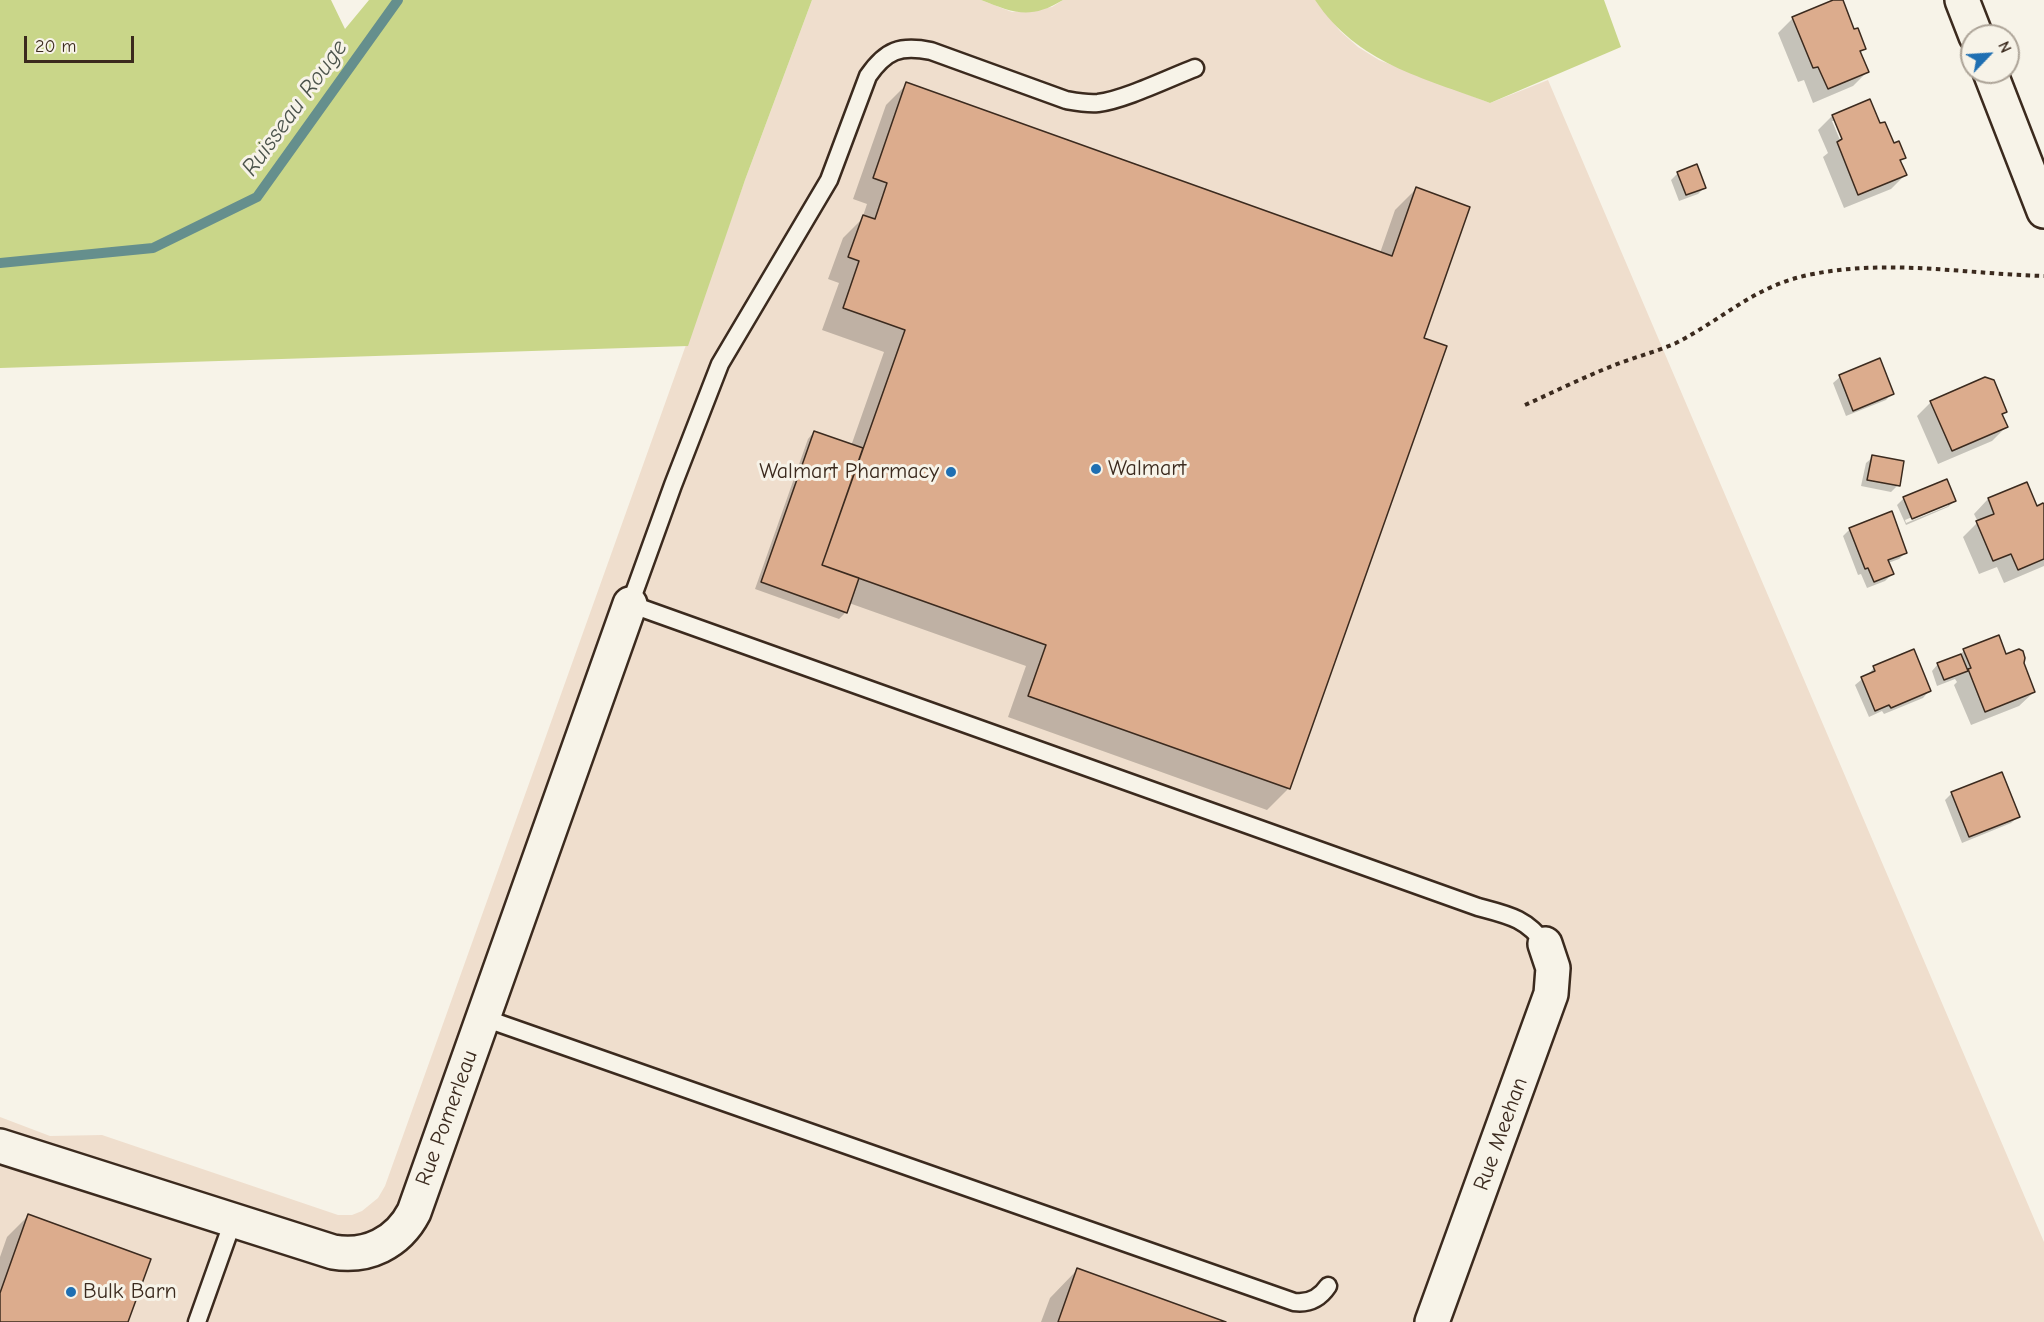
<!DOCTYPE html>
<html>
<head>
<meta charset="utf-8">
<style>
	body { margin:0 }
	#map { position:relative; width:2044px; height:1322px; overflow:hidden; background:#f7f3e8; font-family:"Comic Neue",sans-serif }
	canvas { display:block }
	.north { position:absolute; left:1960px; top:24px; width:60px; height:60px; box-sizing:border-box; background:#f7f3e8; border:2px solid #aca397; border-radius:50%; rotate:65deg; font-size:16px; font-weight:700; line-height:24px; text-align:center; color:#3b2a1e }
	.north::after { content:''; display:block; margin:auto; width:21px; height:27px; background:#1f6fb2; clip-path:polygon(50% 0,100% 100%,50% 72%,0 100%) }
	.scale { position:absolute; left:24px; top:36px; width:110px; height:27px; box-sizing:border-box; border:3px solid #3b2a1e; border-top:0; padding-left:8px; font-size:18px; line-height:21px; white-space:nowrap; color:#3b2a1e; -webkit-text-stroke:4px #f7f3e8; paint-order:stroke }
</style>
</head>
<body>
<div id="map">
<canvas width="2044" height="1322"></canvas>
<div class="north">N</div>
<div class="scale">20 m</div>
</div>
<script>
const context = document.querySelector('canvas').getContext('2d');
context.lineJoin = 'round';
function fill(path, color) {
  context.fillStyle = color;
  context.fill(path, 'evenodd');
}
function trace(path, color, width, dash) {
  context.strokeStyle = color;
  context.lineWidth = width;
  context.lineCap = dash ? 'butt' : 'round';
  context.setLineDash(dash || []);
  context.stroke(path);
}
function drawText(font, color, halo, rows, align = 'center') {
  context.font = font + ' "Comic Neue",sans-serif';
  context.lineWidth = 6;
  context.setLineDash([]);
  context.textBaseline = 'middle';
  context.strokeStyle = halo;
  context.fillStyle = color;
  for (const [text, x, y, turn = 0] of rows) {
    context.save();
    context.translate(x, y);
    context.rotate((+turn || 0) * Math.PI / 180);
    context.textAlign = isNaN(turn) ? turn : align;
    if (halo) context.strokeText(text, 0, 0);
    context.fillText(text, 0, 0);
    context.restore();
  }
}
fill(new Path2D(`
	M812,0H981L1012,12L1052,7L1063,0H1315L1340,31L1358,47L1379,60L1490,103L1548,80L2044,1242V1322H0V1117L50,1136L102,1135L338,1215H352L362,1211L378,1198L385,1186L745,180Z`), '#efdecd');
fill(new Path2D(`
	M0,0H331L345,29L369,0H812L745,180L688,346L0,368Z
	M981,0H1063C1030,20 1014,13 981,0Z
	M1315,0H1604L1621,47L1490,103C1422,77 1358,64 1315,0Z`), '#c9d689');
fill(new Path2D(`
	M1837,0H1841L1854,31L1865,48L1860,53L1867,72L1853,86L1813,103L1804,80L1798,82L1778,33L1792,19Z
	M907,84L1380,253L1395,210L1416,189L1423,339L1445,347L1288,789L1267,810L1008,717L1026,666L849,603L846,612L839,619L755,589L808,439L814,432L851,446L884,352L822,330L839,283L828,279L843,238L862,219L867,204L853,199L886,105Z
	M1832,116L1880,125L1893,145L1905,157L1900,162L1905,175L1891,189L1844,208L1823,157L1828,153L1818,130ZM1832,121H1836L1846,146L1843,147Z
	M1678,173L1705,187L1698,194L1679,201L1671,180Z
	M1879,360L1892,393L1886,400L1846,416L1833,383L1840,377Z
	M1931,402L2005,412L2001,416L2006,427L1992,441L1938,464L1917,416Z
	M1873,457L1898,485L1891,492L1861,486L1866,463Z
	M2026,484L2036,508H2044V566L2004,583L1997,567L1979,574L1963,537L1978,522L1974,514L1988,499Z
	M1904,498L1954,501L1948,507L1906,525L1897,505ZM1948,502V506L1906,523L1905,520Z
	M1850,529L1906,552L1899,559L1888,563L1892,574L1885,581L1867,588L1861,574L1858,575L1843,536Z
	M1913,651L1929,691L1923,698L1884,714L1882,711L1869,717L1855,685L1867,675L1874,668Z
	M1964,651L2005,656L2022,663L2034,692L2019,706L1971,725L1954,685L1957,682L1955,679L1937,686L1932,671L1938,664L1958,656Z
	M1952,793L2018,817L2011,823L1962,843L1945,800Z
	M28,1216L127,1322H0V1257L7,1237Z
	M1077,1270L1221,1322H1041L1050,1298Z`), '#0003');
trace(new Path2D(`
	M0,263L153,248L257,197L398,0`), '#658f8d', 10);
const building = new Path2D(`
	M1833,0H1843L1854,29L1858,28L1866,49L1860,51L1869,72L1828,89L1818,67L1813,68L1792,17Z
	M906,82L1392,256L1416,187L1470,207L1424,338L1447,346L1290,789L1028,696L1046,645L822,565L905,330L843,308L859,261L848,257L863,215L875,219L887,183L873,178Z
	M1870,99L1880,123L1885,122L1894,143L1899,141L1906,158L1900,160L1907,175L1858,195L1837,142L1842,139L1832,115Z
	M1697,164L1706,188L1686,195L1677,172Z
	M1880,358L1894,394L1853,411L1839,375Z
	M1985,377L1994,380L2007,412L2002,414L2008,427L1952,451L1930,401Z
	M814,431L863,448L822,565L859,578L847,613L761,582Z
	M1872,455L1904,461L1900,486L1867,480Z
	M1947,479L1956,501L1912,519L1903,497Z
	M2027,482L2037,506L2043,503L2044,504V559L2018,570L2011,554L1993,561L1976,521L1994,514L1988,498Z
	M1892,511L1907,553L1888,560L1894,574L1874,582L1868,568L1865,569L1849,528Z
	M1999,635L2006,654L2019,649L2023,651L2025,658L2024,663L2035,692L1985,712L1968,669L1971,668L1963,649Z
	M1914,649L1931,691L1891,708L1889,705L1875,711L1861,677L1875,671L1873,666Z
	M1961,654L1968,671L1944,680L1937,663Z
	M2002,772L2020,817L1969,837L1951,792Z
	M28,1214L151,1259L128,1322H0V1293Z
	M1077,1268L1226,1322H1058Z`);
fill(building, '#dcac8d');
trace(building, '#3b2a1e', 1.5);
const service = new Path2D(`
	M1195,68C1169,78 1124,100 1098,103C1087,104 1077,102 1066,100L931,51C900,45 886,50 868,76L829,180L720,364L673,485L630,604L1478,907C1508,915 1526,918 1545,944
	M484,1018L1294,1302C1309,1304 1320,1298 1328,1286
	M197,1322L233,1221`);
const minor = new Path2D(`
	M1962,0L1976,36
	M1990,72L2044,211
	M0,1146L333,1252C367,1258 398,1243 414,1212L630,604
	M1432,1322L1551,994L1553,968L1545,944`);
trace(service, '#3b2a1e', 21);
trace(minor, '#3b2a1e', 38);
trace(new Path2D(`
	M1525,405C1556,391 1588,375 1620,363C1639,356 1658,351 1676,343C1725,318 1755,285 1813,274C1890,259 1967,274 2044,276`), '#3b2a1e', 4, [4.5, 4.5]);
trace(service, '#f7f3e8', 16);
trace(minor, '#f7f3e8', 33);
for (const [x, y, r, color] of [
	[1096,469,6,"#1f6fb2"],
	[951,472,6,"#1f6fb2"],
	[71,1292,6,"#1f6fb2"]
]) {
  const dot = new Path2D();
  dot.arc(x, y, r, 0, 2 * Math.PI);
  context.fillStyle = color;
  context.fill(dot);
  trace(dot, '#f7f3e8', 2);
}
drawText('22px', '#3b2a1e', '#f7f3e8', [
	["Walmart",1108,469],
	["Walmart Pharmacy",939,472,"right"],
	["Bulk Barn",83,1292]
], 'left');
drawText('22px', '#3b2a1e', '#f7f3e8', [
	["Rue Pomerleau",447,1118,-70],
	["Rue Meehan",1501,1134,-70]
]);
drawText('italic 24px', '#4c544c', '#f7f3e8', [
	["Ruisseau Rouge",295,108,-54]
]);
</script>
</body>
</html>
